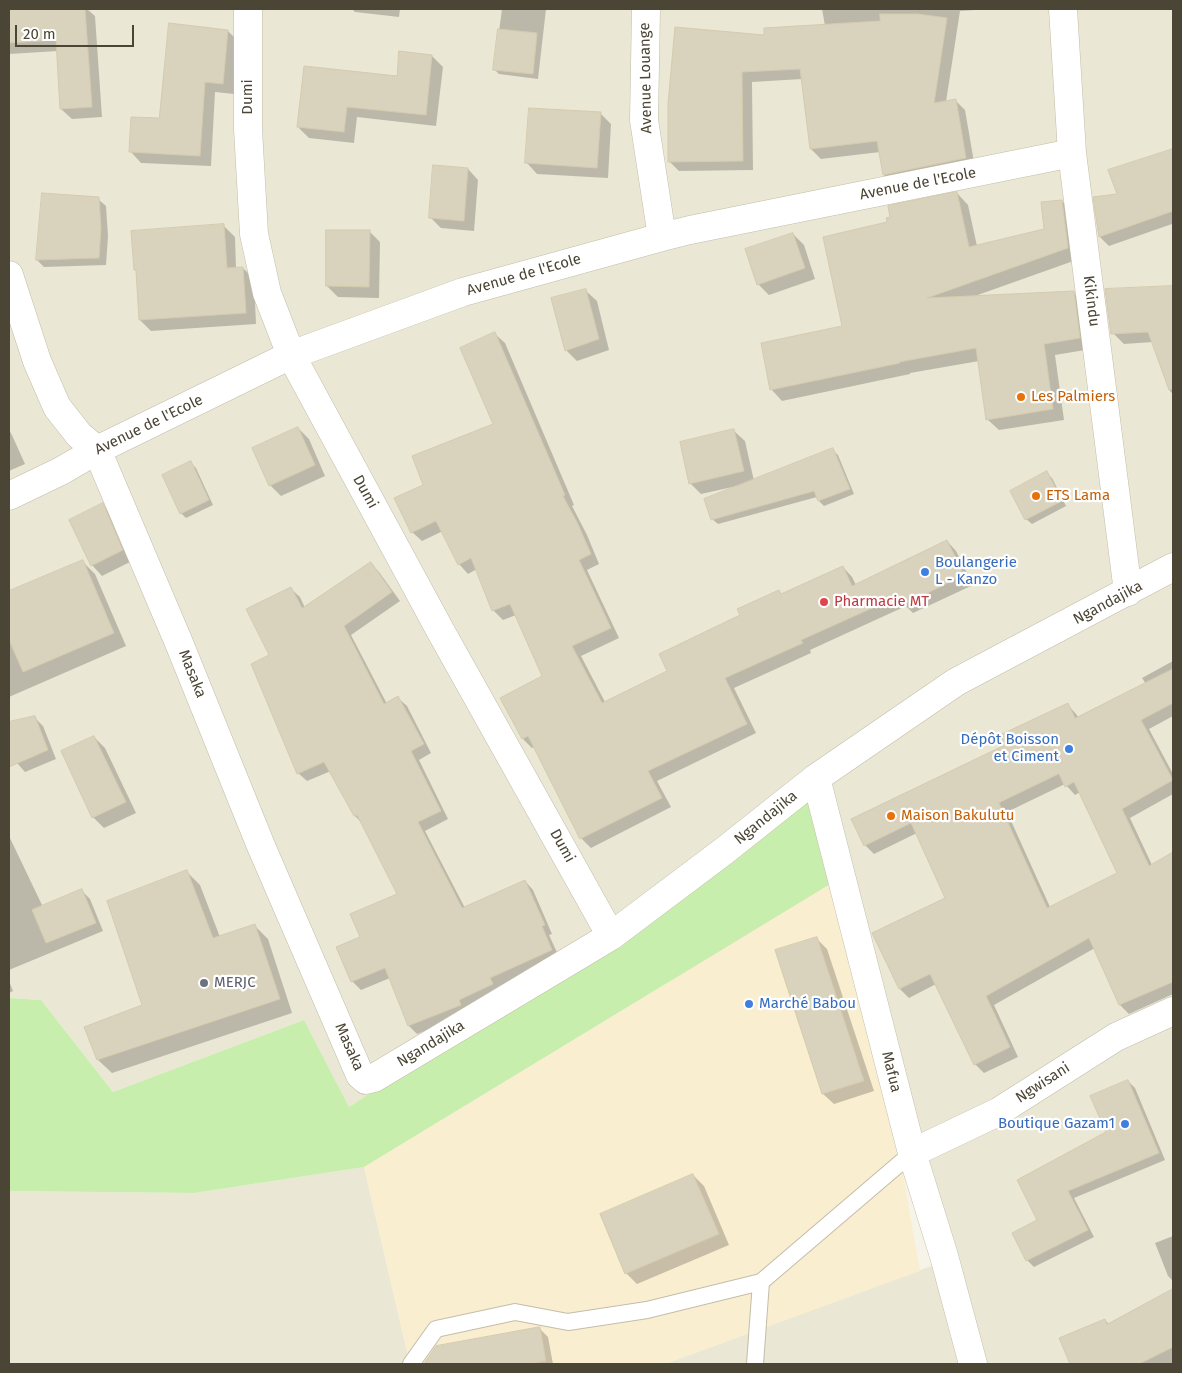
<!DOCTYPE html>
<html>
<head>
<meta charset="utf-8">
<style>
	body { margin:0 }
	#map { position:relative; width:1182px; height:1373px; overflow:hidden; background:#f6f4e8; font-family:"Fira Sans",sans-serif }
	canvas { display:block }
	.frame { position:absolute; inset:0; border:10px solid #4a4535; pointer-events:none }
	.scale { position:absolute; left:15px; top:25px; width:119px; height:22px; box-sizing:border-box; border:2px solid #4a4535; border-top:0; padding-left:6px; font-size:15px; line-height:18px; white-space:nowrap; color:#4a4535; -webkit-text-stroke:4px #fff; paint-order:stroke }
</style>
</head>
<body>
<div id="map">
<canvas width="1182" height="1373"></canvas>
<div class="frame"></div>
<div class="scale">20 m</div>
</div>
<script>
const context = document.querySelector('canvas').getContext('2d');
context.lineJoin = 'round';
function fill(path, color) {
  context.fillStyle = color;
  context.fill(path, 'evenodd');
}
function trace(path, color, width, dash) {
  context.strokeStyle = color;
  context.lineWidth = width;
  context.lineCap = dash ? 'butt' : 'round';
  context.setLineDash(dash || []);
  context.stroke(path);
}
function drawText(font, color, halo, rows, align = 'center') {
  context.font = font + ' "Fira Sans",sans-serif';
  context.lineWidth = 4.5;
  context.setLineDash([]);
  context.textBaseline = 'middle';
  context.strokeStyle = halo;
  context.fillStyle = color;
  for (const [text, x, y, turn = 0] of rows) {
    context.save();
    context.translate(x, y);
    context.rotate((+turn || 0) * Math.PI / 180);
    context.textAlign = isNaN(turn) ? turn : align;
    if (halo) context.strokeText(text, 0, 0);
    context.fillText(text, 0, 0);
    context.restore();
  }
}
fill(new Path2D(`
	M9,9H1173V1364H665L945,1261L912,1153L611,936L349,1107L304,1020L113,1092L41,1000L9,998Z
	M364,1167L410,1364H9V1191L194,1193Z`), '#eae7d5');
fill(new Path2D(`
	M835,881L895,1128L920,1271L665,1364H410L364,1167Z`), '#faeed1');
fill(new Path2D(`
	M816,778L835,881L364,1167L194,1193L9,1191V998L41,1000L113,1092L304,1020L349,1107L611,936Z`), '#c7eeac');
fill(new Path2D(`
	M37,9H87L95,16L102,117L72,119L61,109L58,51L9,54V11Z
	M352,9H400L399,17L355,12Z
	M502,9H546L538,79L499,74L494,69Z
	M822,9H992L960,11L946,102L955,100L965,110L975,168L894,185L884,175L880,152L821,159L811,149L802,79L752,82L753,170L679,171L669,161L766,36L825,26Z
	M170,25L228,31L239,42L234,94L215,92L211,166L141,163L131,152L160,119Z
	M432,56L443,67L436,126L357,117L354,143L309,138L298,127L398,77Z
	M600,113L611,124L608,178L537,174L527,163Z
	M1173,150V226L1172,224L1109,246L1100,237L1095,198L1119,195L1110,171Z
	M468,169L478,180L474,231L441,228L430,217Z
	M957,193L968,205L977,246L1045,230L1062,201L1073,212L1079,259L975,296L1073,292L1085,304L1091,349L1055,355L1064,420L999,430L987,419L979,361L910,373V374L782,401L771,389L844,327L889,223Z
	M98,199L106,206L108,236L106,265L44,267L37,260Z
	M224,226L235,237L236,268H243L254,279L256,324L151,331L140,320L137,271L135,270Z
	M369,231L380,242L379,298L338,297L327,286Z
	M793,234L804,245L815,279L769,295L758,284Z
	M1173,287V394L1170,391L1153,342L1124,344L1113,333L1107,291Z
	M586,291L597,301L609,350L577,361L566,350Z
	M495,334L505,343L574,505L572,506L587,535L599,564L587,570L619,638L581,656L605,702L668,672L741,616L779,591L782,595L843,567L852,577L856,585L947,541L956,551L973,585L913,613L906,606L810,650L811,653L734,688L756,733L657,781L671,807L591,848L582,839L534,747L532,748L523,739L543,677L516,615L503,620L493,610L477,569L468,574L459,564L443,531L422,541L412,532L424,486L495,425Z
	M298,428L309,439L325,476L281,496L270,485Z
	M9,431L11,433L25,464L9,471Z
	M734,431L745,441L754,481L832,450L838,455L854,494L824,506L819,501L817,497L718,524L712,519L738,487L737,486L701,494L690,483Z
	M191,463L196,468L213,505L186,518L181,513Z
	M1046,473L1052,478L1066,506L1032,524L1026,519Z
	M102,505L113,516L132,561L102,576L92,565Z
	M82,561L95,574L126,646L9,697V593Z
	M370,563L379,572L400,601L351,635L387,704L398,698L407,706L431,753L419,760L448,819L425,831L465,908L525,881L533,890L552,934L549,935L560,959L498,987L501,993L469,1014L417,1034L409,1026L390,978L361,990L352,981L362,938L399,894L363,824L355,816L331,771L307,781L298,773L271,656L291,589L300,597L305,608Z
	M1173,661V716L1149,729L1173,774V794L1130,818L1152,865L1173,854V994L1129,1014L1120,1005L1095,948L994,1005L1018,1057L984,1073L975,1064L936,984L909,998L900,989L946,898L917,833L874,854L865,845L1007,745L1068,705L1076,714L1079,718L1146,684L1142,678ZM1065,784L1075,795L1080,792L1118,874L1050,907L1007,812Z
	M34,717L43,726L56,759L25,772L17,763L13,755L9,757V723Z
	M94,737L105,748L136,813L104,828L93,817Z
	M9,836L43,907L82,891L90,899L103,931L9,970Z
	M187,872L200,885L220,937L254,925L268,939L292,1013L112,1073L98,1060L143,1006Z
	M816,938L827,949L874,1091L834,1104L823,1094Z
	M9,981L13,991L9,993Z
	M1128,1081L1135,1088L1165,1160L1074,1198L1094,1237L1034,1267L1027,1260L1039,1221L1108,1133Z
	M693,1175L704,1186L729,1245L637,1284L626,1273Z
	M1173,1236V1281L1168,1276L1155,1243Z
	M1173,1290V1363L1170,1364H1072L1061,1339L1105,1320L1109,1324Z
	M539,1328L548,1337L553,1364H444L441,1346Z`), '#0003');
const building = new Path2D(`
	M9,9H85L92,107L60,109L56,40L9,43Z
	M880,14H918L947,18L934,103L956,99L966,158L883,175L877,141L810,149L800,69L742,72L743,161L668,162V104L675,27L764,35V28L880,21Z
	M169,23L228,30L223,84L205,82L200,156L129,152L131,117L159,118Z
	M498,29L537,33L533,74L493,70Z
	M399,51L432,55L426,115L347,107L344,132L297,127L304,66L397,76Z
	M529,108L601,112L597,168L525,163Z
	M1173,149V211L1099,237L1093,197L1117,194L1108,170Z
	M433,165L468,168L464,221L429,218Z
	M957,192L969,247L1044,229L1041,202L1062,200L1068,248L927,298L1074,291L1080,338L1044,344L1053,409L986,420L976,348L899,362L900,363L770,390L761,343L842,326L823,237L887,222L886,218L890,217L888,206Z
	M42,193L99,197L101,228L99,258L36,260Z
	M224,224L227,268L243,267L246,313L139,320L136,270H134L131,231Z
	M326,230H370L369,287L326,286Z
	M793,233L805,268L757,285L745,249Z
	M1173,286V389L1169,390L1148,332L1111,334L1105,289Z
	M586,289L599,339L565,351L551,298Z
	M495,332L565,495L563,496L578,524L591,554L579,560L611,628L572,646L602,703L667,671L659,654L740,615L737,609L779,590L781,594L843,566L852,586L947,540L964,575L903,605L899,596L801,640L803,643L725,678L747,724L648,771L662,798L580,839L528,736L522,739L500,698L542,676L510,604L492,611L471,558L458,565L436,521L411,533L394,498L423,485L412,456L493,424L460,348Z
	M298,427L315,465L269,486L252,448Z
	M734,429L744,471L689,484L680,442Z
	M833,448L850,489L818,501L814,491L711,520L704,499Z
	M191,461L209,500L180,514L162,475Z
	M1047,471L1062,501L1025,520L1010,491Z
	M103,503L123,550L91,566L69,520Z
	M83,560L114,633L23,672L9,640V591Z
	M371,562L392,592L344,626L384,704L398,696L424,744L411,751L441,811L418,822L462,908L525,880L545,925L542,926L552,950L490,978L493,984L459,1000L461,1005L408,1026L385,968L351,982L336,947L360,937L350,914L397,894L357,815L354,816L324,762L297,774L251,664L269,655L246,609L291,587L302,608Z
	M1173,669V703L1141,720L1173,780L1122,809L1149,866L1173,852V982L1119,1005L1089,938L986,996L1010,1047L974,1065L930,974L899,989L872,933L945,898L911,823L864,846L851,819L1005,745L1000,735L1068,703L1075,718ZM1059,774L1065,787L1074,782L1117,873L1047,908L999,803Z
	M35,716L48,750L9,767V722Z
	M94,736L126,802L92,818L61,751Z
	M187,870L213,938L255,924L280,999L97,1060L84,1027L142,1005L107,901Z
	M82,889L96,923L46,943L32,910Z
	M817,937L864,1081L822,1094L775,950Z
	M1128,1080L1159,1153L1068,1191L1088,1230L1026,1261L1012,1233L1037,1220L1017,1180L1106,1132L1090,1096Z
	M693,1174L719,1234L625,1274L600,1214Z
	M1173,1289V1347L1139,1364H1070L1059,1338L1105,1319L1107,1324Z
	M539,1327H540L546,1361L530,1364H425V1362L436,1346Z`);
fill(building, '#d9d2bc');
trace(building, '#d5cbae', 1);
const service = new Path2D(`
	M411,1364L436,1329L515,1312L568,1322L647,1310L761,1282L912,1153
	M755,1364L761,1282`);
const minor = new Path2D(`
	M248,9V129L254,234L267,293L291,355L440,630L611,936
	M646,9L644,120L662,237
	M1063,9L1072,153L1128,592
	M9,275L37,361L57,407L79,435L97,450L179,643L261,846L360,1075L366,1080L374,1078L611,936L724,851L816,778L956,682L1173,567
	M9,496L61,471L97,450L291,355L463,292L662,237L690,230L1072,153
	M816,778L912,1153L944,1256L973,1364
	M912,1153L998,1112L1116,1037L1173,1011`);
trace(service, '#c3bda9', 18);
trace(minor, '#c3bda9', 29);
trace(service, '#fff', 16);
trace(minor, '#fff', 28);
for (const [x, y, r, color] of [
	[1021,397,5,"#e8710a"],
	[1036,496,5,"#e8710a"],
	[925,572,5,"#3f7fe0"],
	[824,602,5,"#e0444e"],
	[1069,749,5,"#3f7fe0"],
	[891,816,5,"#e8710a"],
	[204,983,5,"#6b7280"],
	[749,1004,5,"#3f7fe0"],
	[1125,1124,5,"#3f7fe0"]
]) {
  const dot = new Path2D();
  dot.arc(x, y, r, 0, 2 * Math.PI);
  context.fillStyle = color;
  context.fill(dot);
  trace(dot, '#fff', 2);
}
drawText('15px', '#4a4535', '#fff', [
	["Avenue Louange",646,78,-91],
	["Dumi",248,97,-90],
	["Avenue de l'Ecole",918,184,-11],
	["Avenue de l'Ecole",524,275,-16],
	["Kikindu",1091,301,83],
	["Avenue de l'Ecole",149,425,-26],
	["Dumi",365,492,61],
	["Ngandajika",1108,603,-28],
	["Masaka",192,674,68],
	["Ngandajika",766,818,-39],
	["Dumi",562,846,61],
	["Ngandajika",431,1044,-31],
	["Masaka",349,1047,66],
	["Mafua",891,1072,76],
	["Ngwisani",1043,1083,-33]
]);
drawText('15px', '#c56008', '#fff', [
	["Les Palmiers",1031,397],
	["ETS Lama",1046,496],
	["Maison Bakulutu",901,816]
], 'left');
drawText('15px', '#366cbe', '#fff', [
	["Boulangerie",935,563],
	["L - Kanzo",935,580],
	["Dépôt Boisson",1059,740,"right"],
	["et Ciment",1059,757,"right"],
	["Marché Babou",759,1004],
	["Boutique Gazam1",1115,1124,"right"]
], 'left');
drawText('15px', '#be3a42', '#fff', [
	["Pharmacie MT",834,602]
], 'left');
drawText('15px', '#5b616d', '#fff', [
	["MERJC",214,983]
], 'left');
</script>
</body>
</html>
